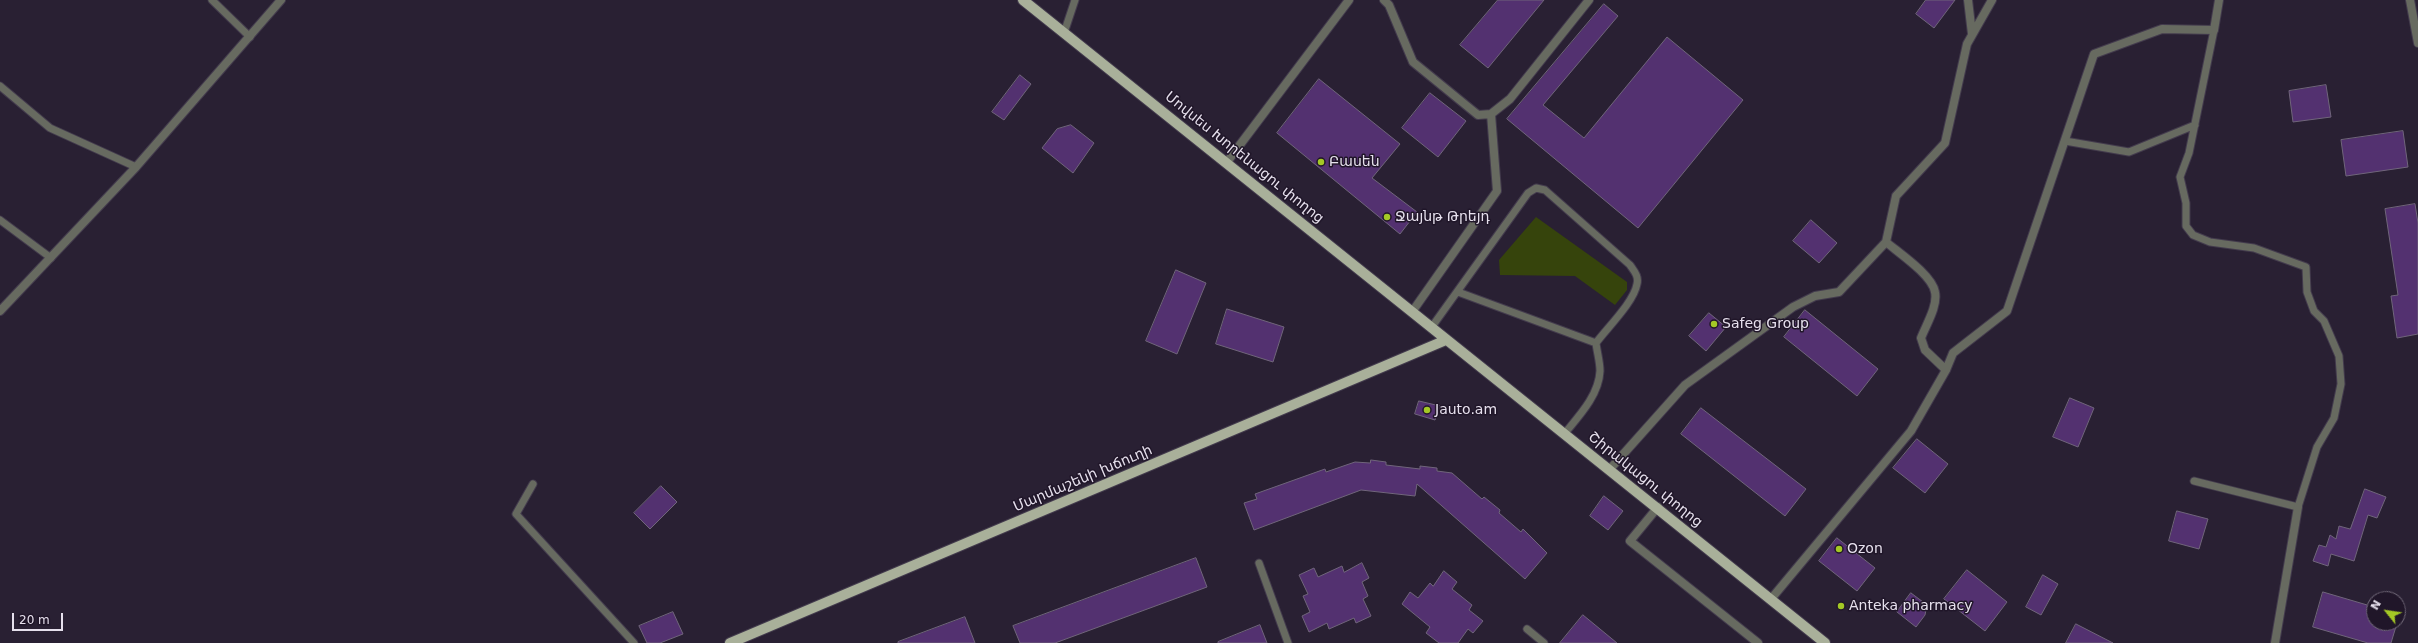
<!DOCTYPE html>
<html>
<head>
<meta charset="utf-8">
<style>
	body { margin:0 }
	#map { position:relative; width:2418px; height:643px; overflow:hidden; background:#292033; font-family:"DejaVu Sans",sans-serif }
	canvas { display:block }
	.north { position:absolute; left:2366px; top:591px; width:40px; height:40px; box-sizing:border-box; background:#201629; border:1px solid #6f6777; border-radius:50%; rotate:300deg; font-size:11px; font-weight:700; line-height:16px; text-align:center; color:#e6e0ed }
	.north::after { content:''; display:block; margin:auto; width:14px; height:18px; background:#a4c825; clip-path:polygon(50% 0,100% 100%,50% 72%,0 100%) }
	.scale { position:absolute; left:12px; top:613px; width:51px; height:18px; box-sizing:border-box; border:2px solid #e6e0ed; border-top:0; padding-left:5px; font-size:12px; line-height:14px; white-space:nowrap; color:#e6e0ed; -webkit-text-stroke:3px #201629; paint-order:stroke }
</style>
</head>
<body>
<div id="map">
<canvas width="2418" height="643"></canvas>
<div class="north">N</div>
<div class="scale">20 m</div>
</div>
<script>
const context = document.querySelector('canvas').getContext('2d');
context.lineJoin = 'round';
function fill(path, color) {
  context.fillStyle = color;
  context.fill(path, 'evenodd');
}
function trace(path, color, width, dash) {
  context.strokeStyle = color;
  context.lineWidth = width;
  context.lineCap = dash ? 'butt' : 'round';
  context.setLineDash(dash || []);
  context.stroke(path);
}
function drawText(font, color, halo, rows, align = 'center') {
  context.font = font + ' "DejaVu Sans","Noto Sans Armenian",sans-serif';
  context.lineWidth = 3;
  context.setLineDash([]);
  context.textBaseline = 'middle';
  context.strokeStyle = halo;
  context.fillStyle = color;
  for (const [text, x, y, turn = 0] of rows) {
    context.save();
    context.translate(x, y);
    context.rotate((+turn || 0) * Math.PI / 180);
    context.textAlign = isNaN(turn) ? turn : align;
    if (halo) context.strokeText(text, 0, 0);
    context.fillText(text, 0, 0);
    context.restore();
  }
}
fill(new Path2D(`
	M1536,217L1627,282V290L1615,305L1575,276L1500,275L1499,260Z`), '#36440c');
const building = new Path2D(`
	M1498,0H1544L1488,68L1460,45Z
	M1926,0H1955L1934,28L1916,14Z
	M1604,4L1618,16L1543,105L1584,138L1667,37L1743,100L1638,228L1507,119Z
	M1020,75L1031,84L1004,120L992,112Z
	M1319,79L1400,144L1372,178L1417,212L1400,234L1277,133Z
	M2326,85L2331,117L2293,122L2289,91Z
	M1430,93L1466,121L1438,157L1402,128Z
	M1071,125L1094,143L1073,173L1042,148L1057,129Z
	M2403,131L2408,167L2346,176L2341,140Z
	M2415,204L2418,223V334L2397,338L2391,296L2398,295L2385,209Z
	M1811,220L1837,243L1819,263L1793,241Z
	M1176,270L1206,283L1177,354L1146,341Z
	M1227,309L1284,327L1273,362L1216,344Z
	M1805,310L1878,369L1857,396L1784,337Z
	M1709,313L1726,327L1706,351L1689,336Z
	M2070,398L2094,408L2078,447L2053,437Z
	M1419,401L1440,406L1435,420L1415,414Z
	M1701,408L1806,489L1785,516L1681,434Z
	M1917,439L1948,464L1925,493L1893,468Z
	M1371,460L1386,462V465L1420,469V466L1437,468V471L1452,473L1482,499L1484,497L1500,510L1499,513L1521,532L1523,529L1547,553L1525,579L1417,484L1415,496L1361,490L1254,530L1244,503L1257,499L1255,494L1325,469L1326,472L1355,462L1370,463Z
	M661,486L677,502L650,529L634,513Z
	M2365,489L2386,497L2377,518L2368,515L2354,561L2331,554L2328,566L2313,561L2319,545L2326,547L2330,535L2336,539L2339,526L2350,529Z
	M1604,496L1623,511L1608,530L1590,516Z
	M2177,511L2208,519L2199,549L2169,541Z
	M1837,538L1875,568L1857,591L1819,561Z
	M1196,558L1207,587L1055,643H1020L1013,626Z
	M1362,563L1369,578L1362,582L1368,596L1363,599L1371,616L1356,623L1354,618L1329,629L1327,623L1309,632L1302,616L1310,612L1303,596L1308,594L1299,575L1314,568L1318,577L1342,566L1344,572Z
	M1967,570L2007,602L1985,631L1944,599Z
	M1444,571L1457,582L1452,589L1472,605L1469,610L1483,621L1473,633L1468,629L1458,643H1439L1426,633L1430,627L1402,604L1410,592L1418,598L1430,583L1433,586Z
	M2043,575L2058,584L2041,615L2026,607Z
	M2323,592L2374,607V623H2397L2391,643H2368L2313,627Z
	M1911,593L1927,605L1925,615L1916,627L1897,612Z
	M673,612L683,634L660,643H647L639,626Z
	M1583,615L1617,643H1560Z
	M965,617L975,643H898V642Z
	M2076,624L2113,643H2066Z
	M1260,625L1267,643H1218V642Z`);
fill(building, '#533170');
trace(building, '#70657b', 1);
const service = new Path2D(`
	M212,0L250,37
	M1064,33L1075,0
	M0,86L50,128L136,167
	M2065,141L2129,152L2195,125
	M0,220L51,258
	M1458,292L1596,343
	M1431,328L1528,193L1536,188L1545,190L1630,265C1634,271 1639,276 1637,284C1634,302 1607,328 1596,343C1597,352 1600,362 1600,371C1599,395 1579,416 1565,433
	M2194,481L2298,507L2317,447L2334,418L2341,384L2339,356L2324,321L2314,311L2307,292L2306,267L2254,248L2210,242L2193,235L2186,226V203L2180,177L2189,153L2214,30
	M533,484L516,514L634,643
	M1259,563L1288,643
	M1527,629L1544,643`);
const minor = new Path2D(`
	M1384,0L1389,5L1413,62L1478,115L1491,114L1510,99L1589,0
	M1968,0L1972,34
	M2410,0L2418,43
	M1227,162L1349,0
	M1886,242C1899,253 1932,275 1935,292C1938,306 1926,325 1921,338L1925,350L1946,370
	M0,311L136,167L281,0
	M1412,312L1497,191L1491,114
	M1610,469L1685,385L1793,307L1815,296L1839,292L1886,242L1896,196L1945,143L1967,44L1992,0
	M1658,507L1630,541L1758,643
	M1771,599L1911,431L1946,370L1953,353L2007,311L2094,54L2162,29L2214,30L2219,0
	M2275,643L2298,507`);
const primary = new Path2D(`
	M1023,0L1825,643
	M730,643L1446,340`);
trace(service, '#433b4d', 9);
trace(minor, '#433b4d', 10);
trace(primary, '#433b4d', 12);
trace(service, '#676a60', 7);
trace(minor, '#676a60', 8);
trace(primary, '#a9b09a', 10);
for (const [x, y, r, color] of [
	[1321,162,4,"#a4c825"],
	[1387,217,4,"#a4c825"],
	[1714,324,4,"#a4c825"],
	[1427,410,4,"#a4c825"],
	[1839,549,4,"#a4c825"],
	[1841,606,4,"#a4c825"]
]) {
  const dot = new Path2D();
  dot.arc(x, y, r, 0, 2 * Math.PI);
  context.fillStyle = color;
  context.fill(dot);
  trace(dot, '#201629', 1.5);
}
drawText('14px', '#e6e0ed', '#201629', [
	["Մովսես Խորենացու փողոց",1244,158,39],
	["Մարմաշենի խճուղի",1083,479,-23],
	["Շիրակացու փողոց",1645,480,39]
]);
drawText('14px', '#e6e0ed', '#201629', [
	["Բասեն",1329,162],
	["Ջայնթ Թրեյդ",1395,217],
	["Safeg Group",1722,324],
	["Jauto.am",1435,410],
	["Ozon",1847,549],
	["Anteka pharmacy",1849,606]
], 'left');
</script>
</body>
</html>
